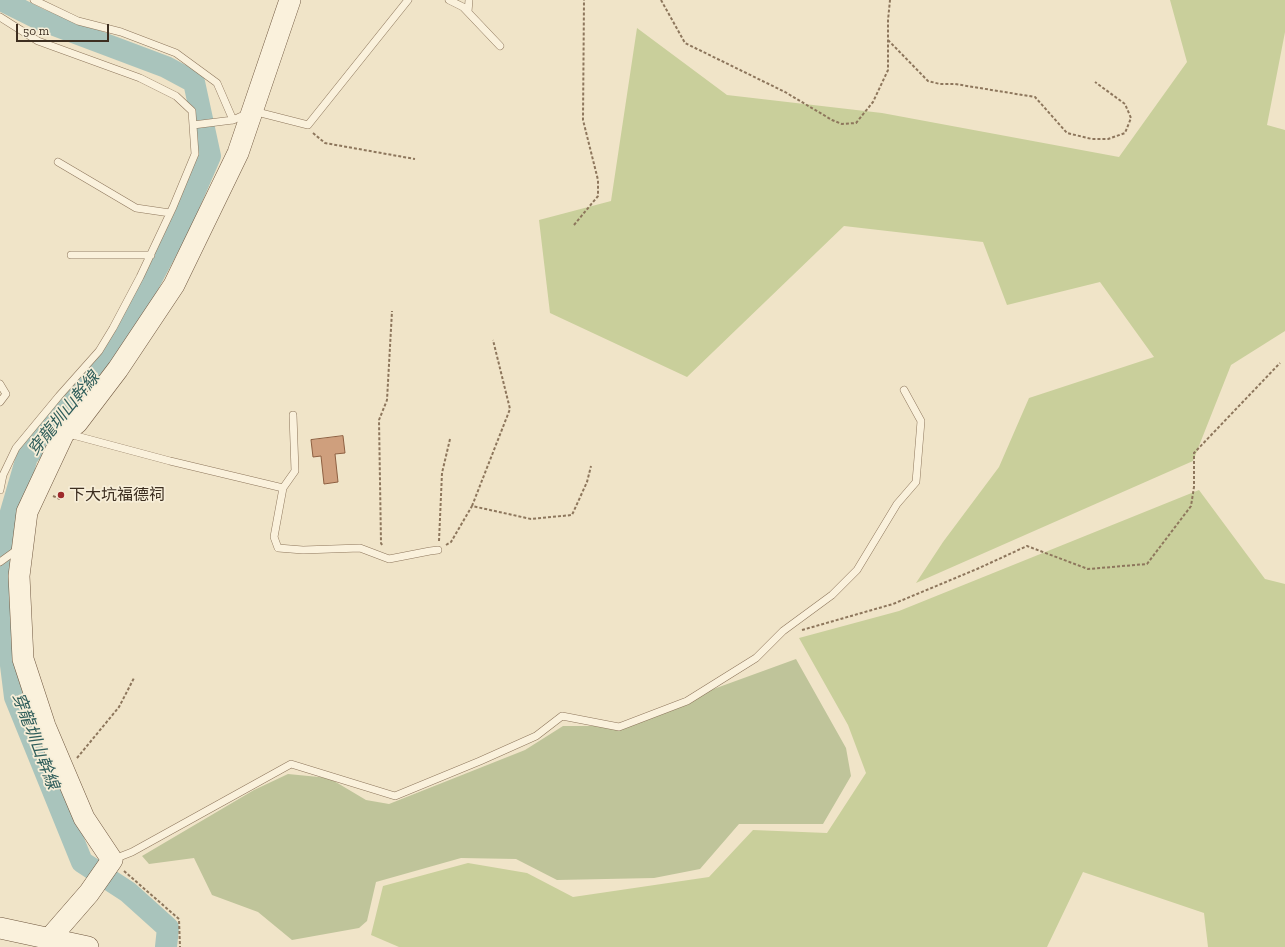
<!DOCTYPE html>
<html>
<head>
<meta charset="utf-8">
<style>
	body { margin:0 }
	#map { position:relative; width:1285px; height:947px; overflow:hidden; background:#f0e4c8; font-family:"Zilla Slab",serif }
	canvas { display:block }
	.scale { position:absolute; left:16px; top:24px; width:93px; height:18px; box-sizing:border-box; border:2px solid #3d2e20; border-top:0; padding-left:5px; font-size:12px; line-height:14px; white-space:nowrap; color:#3d2e20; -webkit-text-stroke:3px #f7eed8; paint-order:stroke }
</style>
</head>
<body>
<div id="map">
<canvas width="1285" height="947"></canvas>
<div class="scale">50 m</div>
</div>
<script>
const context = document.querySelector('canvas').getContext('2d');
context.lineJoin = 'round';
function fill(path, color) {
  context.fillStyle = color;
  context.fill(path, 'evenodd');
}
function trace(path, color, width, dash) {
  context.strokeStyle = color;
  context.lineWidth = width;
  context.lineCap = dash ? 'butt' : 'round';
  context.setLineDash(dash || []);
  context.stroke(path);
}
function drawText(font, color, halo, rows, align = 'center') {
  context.font = font + ' "Zilla Slab","Noto Sans TC",serif';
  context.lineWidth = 3.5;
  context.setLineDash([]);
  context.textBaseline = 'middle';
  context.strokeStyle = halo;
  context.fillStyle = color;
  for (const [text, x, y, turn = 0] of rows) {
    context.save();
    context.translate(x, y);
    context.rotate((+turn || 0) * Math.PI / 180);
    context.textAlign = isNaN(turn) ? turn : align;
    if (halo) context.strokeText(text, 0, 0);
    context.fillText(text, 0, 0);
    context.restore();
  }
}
fill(new Path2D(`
	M1170,0H1285V32L1267,125L1285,130V331L1231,365L1193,461L916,583L943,542L999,467L1029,398L1154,357L1100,282L1007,305L983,242L844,226L687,377L550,313L539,220L611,201L637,28L727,95L882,113L1119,157L1187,62Z
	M1199,490L1265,579L1285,584V947H1208L1204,913L1083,872L1047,947H399L371,935L383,886L468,863L527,873L573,897L709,877L753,830L827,833L866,773L848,725L799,638L899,611Z`), '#c9cf9b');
fill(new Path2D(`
	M796,659L846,748L851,776L823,824H739L700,869L654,878L557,880L516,859L461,858L376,882L367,921L359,928L292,940L258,912L212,895L194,858L149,864L142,856L254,790L288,774L329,778L366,800L389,804L525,750L563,726H612Z`), '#bfc49a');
trace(new Path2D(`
	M4,0L5,2L41,20L166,67L194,82L210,156L180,225L108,360L27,457L9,519L4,610L15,697L82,862L128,892L168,928L166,947`), '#a9c4bc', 22);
const building = new Path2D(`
	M343,436L345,453L335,454L338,482L324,484L321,456L313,457L311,440Z`);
fill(building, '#cf9f7d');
trace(building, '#8d5f41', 1);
const lane = new Path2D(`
	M34,0L78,21L121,32L176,53L217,83L233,120
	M449,0L463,7L500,46
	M468,12L469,0
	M0,17L38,41L140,78L176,96L192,111L195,154L173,207L140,277L113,328L99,351L59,396L16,448L3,475L0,490
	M193,125L233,120L253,111L308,125L408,0
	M58,162L136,208L170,213
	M71,255H151
	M0,384L6,394L0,402
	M69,434L170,461L283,488L274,537L278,548L303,550L360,548L389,559L430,551L438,550
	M283,488L295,471L293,415
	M0,562L18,549
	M114,859L132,852L291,764L395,796L480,761L536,736L562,716L619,727L687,701L756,658L783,631L832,595L857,570L897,504L916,482L921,421L904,390`);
const secondary = new Path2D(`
	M0,928L88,947
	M49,939L89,893L112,860L84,818L45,726L23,659L19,576L27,512L64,433L77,423L118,369L174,285L238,153L290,0`);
trace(lane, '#8d765c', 8);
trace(secondary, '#6f573f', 22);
trace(new Path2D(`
	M661,0L685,43L785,92L832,120L842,124L856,123L873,102L888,70V20L890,0
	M888,40L928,81L940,84H955L1035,97L1067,133L1092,139H1108L1125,133L1131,118L1125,104L1095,82
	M313,133L325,143L415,159
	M574,225L598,196V180L583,120L584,0
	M53,496L60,499
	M472,506L510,409L493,340
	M439,541L442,473L450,439
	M382,545L381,543L379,420L387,400L392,311
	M446,545L451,542L472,506L531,519L572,515L587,482L591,466
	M802,630L893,604L977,569L1027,546L1088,569L1147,564L1191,506L1194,487V453L1280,363
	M77,758L119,707L134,678
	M124,871L179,919L180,947`), '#8d765c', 2, [3, 2]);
trace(lane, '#faf1dc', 7);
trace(secondary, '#faf1dc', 21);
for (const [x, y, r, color] of [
	[61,495,4,"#9e2a2b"]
]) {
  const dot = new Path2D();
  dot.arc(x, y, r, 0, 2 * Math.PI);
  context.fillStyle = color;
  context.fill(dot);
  trace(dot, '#f7eed8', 1.5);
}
drawText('16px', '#3d2e20', '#f7eed8', [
	["下大坑福德祠",69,495]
], 'left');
drawText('italic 17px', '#2f5d5a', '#f7eed8', [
	["穿龍圳山幹線",64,414,-51],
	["穿龍圳山幹線",35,741,69]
]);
</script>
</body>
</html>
